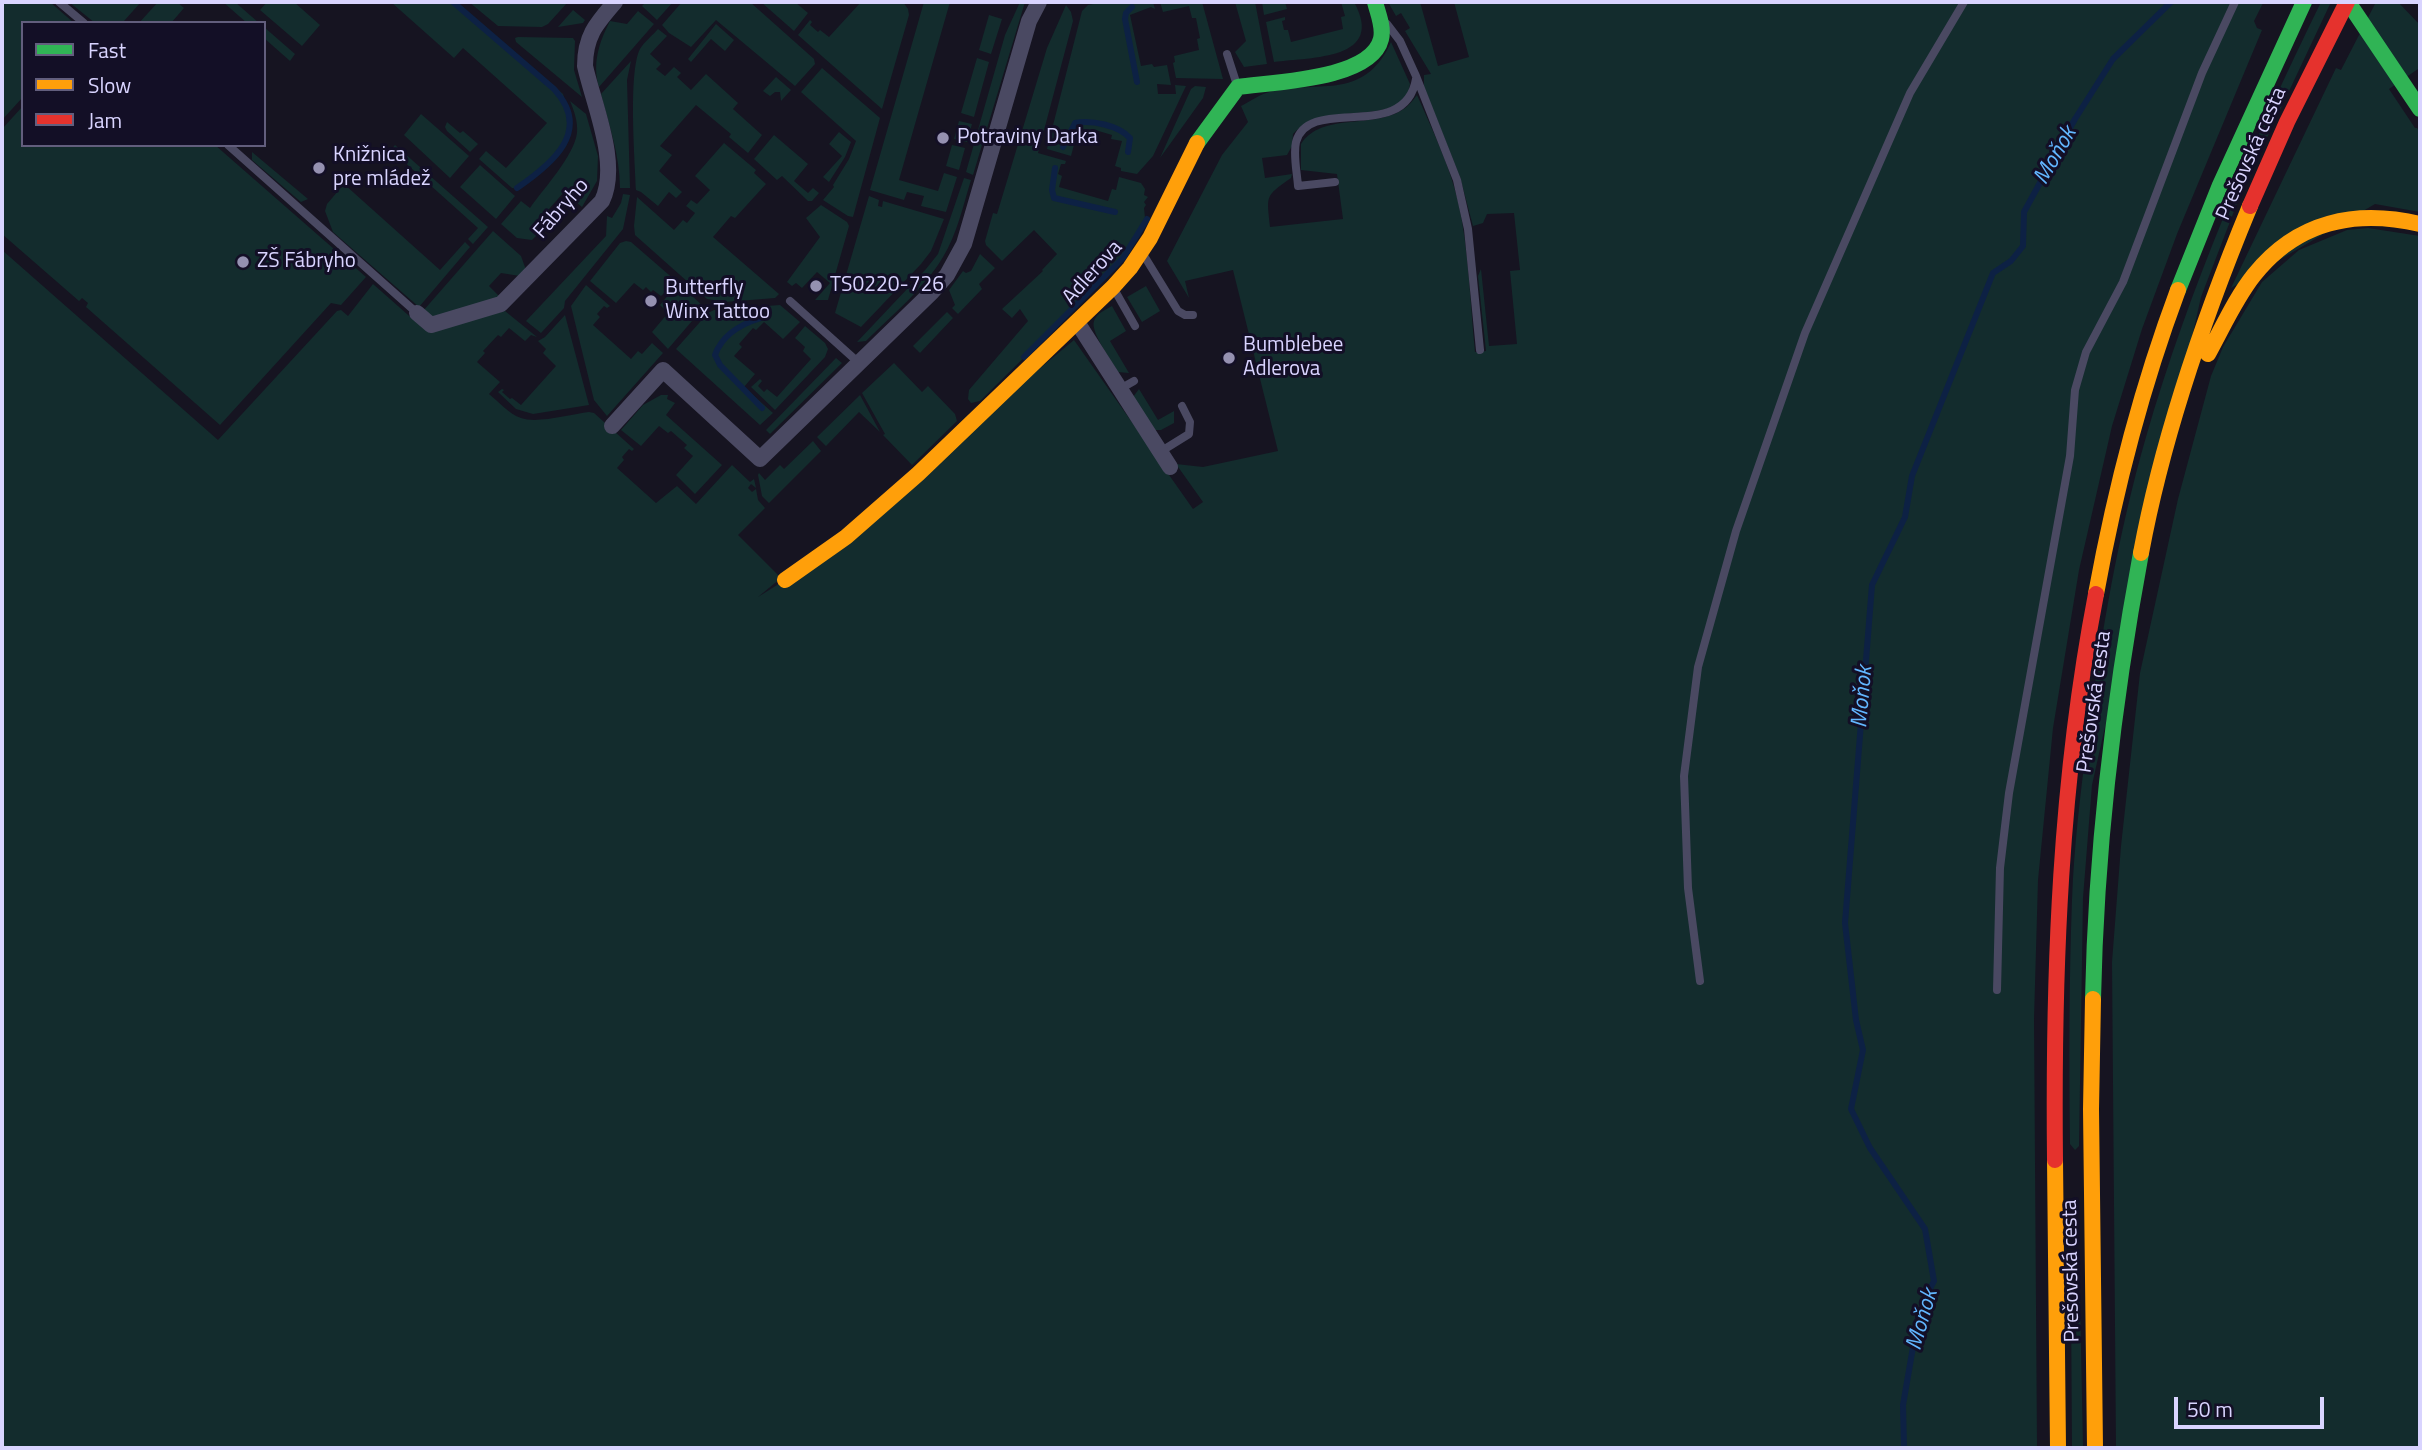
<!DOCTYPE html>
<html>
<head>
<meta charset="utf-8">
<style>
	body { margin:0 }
	#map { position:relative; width:2422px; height:1450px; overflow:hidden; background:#161421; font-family:"Titillium Web",sans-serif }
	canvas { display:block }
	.frame { position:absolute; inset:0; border:4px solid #d9d4ff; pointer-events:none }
	.legend { position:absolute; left:21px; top:21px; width:245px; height:126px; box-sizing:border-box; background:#130f26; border:2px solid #625e7d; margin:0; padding:9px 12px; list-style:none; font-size:21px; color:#d9d4ff }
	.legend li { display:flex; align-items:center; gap:14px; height:35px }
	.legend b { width:35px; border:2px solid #625e7d }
	.scale { position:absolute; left:2174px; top:1397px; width:150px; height:32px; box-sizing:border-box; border:4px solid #d9d4ff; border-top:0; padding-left:9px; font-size:21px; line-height:24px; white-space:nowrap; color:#d9d4ff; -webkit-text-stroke:5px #130f26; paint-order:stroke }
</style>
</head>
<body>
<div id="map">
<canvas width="2422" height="1450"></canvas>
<div class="frame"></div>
<ul class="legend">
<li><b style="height:9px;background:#30b455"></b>Fast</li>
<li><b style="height:9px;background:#ff9f0a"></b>Slow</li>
<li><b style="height:9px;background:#e5322d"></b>Jam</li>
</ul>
<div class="scale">50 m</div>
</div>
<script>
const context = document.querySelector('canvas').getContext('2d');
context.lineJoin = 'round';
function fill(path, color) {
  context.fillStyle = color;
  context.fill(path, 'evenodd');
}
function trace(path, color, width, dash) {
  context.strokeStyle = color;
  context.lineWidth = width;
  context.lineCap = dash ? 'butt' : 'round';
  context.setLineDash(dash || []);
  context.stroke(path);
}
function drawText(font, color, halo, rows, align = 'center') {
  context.font = font + ' "Titillium Web",sans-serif';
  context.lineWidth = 6;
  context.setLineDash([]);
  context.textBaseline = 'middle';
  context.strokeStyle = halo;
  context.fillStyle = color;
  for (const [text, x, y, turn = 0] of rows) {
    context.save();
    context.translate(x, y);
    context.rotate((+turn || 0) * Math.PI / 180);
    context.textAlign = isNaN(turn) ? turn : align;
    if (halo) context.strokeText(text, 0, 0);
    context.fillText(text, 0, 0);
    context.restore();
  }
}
fill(new Path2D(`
	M2,2H50L74,23H23V97L2,120Z
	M69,2H141L124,21L119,23H95Z
	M158,2H177L184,8L171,23H139Z
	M223,2H235L259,23H247Z
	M267,2H294L320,25L302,46L260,10Z
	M391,2H456L563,94L571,121V133L566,146L522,186L517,189L512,188L479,159L486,151L506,168L547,123L463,48L454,58Z
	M469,2H568L548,24L542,27L498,26Z
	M646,2H673L657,20L642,6Z
	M682,2H750L814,59L815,64L795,86L716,20L691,47L669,33L662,25Z
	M761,2H795L808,13L794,31Z
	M861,2H903L908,9L909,15L882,109L798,35L810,20L812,22L810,25L818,32L820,30L829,37Z
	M924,2H950L899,180L938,191L944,173L957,177L946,212L921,206L924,196L907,192L904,200L870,190Z
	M1020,2H1025L973,175L966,172L1005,35Z
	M1104,2H1153L1155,9L1151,7L1130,15L1141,66L1152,64L1154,67L1167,65L1171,85L1157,84L1158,94H1176L1175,85L1186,86L1153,156L1137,174L1121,171V168L1115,166L1122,141L1111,139L1112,135L1092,129L1090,133L1078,130L1071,156L1047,149L1082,11L1088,5Z
	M1160,2H1202L1223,79L1176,78L1173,63L1175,62L1174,56L1199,50L1197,39L1200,38L1196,18H1192L1189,6L1163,12Z
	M1235,2H1255L1267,64L1244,67L1235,52L1246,41Z
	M1262,2H1285L1287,9L1264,15Z
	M1341,2H1354C1386,60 1312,57 1274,62L1266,22L1285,17V20L1282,21L1284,30H1288L1291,42L1343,29L1341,17L1345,16Z
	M1388,2H1420L1438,66L1469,57L1454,2H2267L2263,3L2254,21L2257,28L2262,30L2177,234L2142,329L2112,426L2079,570L2053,728L2038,880L2034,1019L2037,1448H2V250L218,440L337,311L341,310L348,316L373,284L424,329L505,311L537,337L531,335L525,341L509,328L501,337L498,335L483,351L485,353L477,362L500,382L489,394C499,402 509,414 521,418C537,424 571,414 589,412L594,413L634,449L632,451L629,449L622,457L624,460L617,468L656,503L677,486L696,504L732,465L750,482L754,479L756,488L751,484L748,488L752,492L756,489L758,500L765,508L738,535L781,578L758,597L785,580L1074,340L1193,509L1203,502L1176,464L1203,467L1278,451L1233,270L1185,281L1189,298L1167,261L1222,155L1248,122L1241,106C1249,102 1257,96 1266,93C1315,78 1363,104 1391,42L1410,84C1409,89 1408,96 1404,99C1382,123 1322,102 1293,134L1292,146L1287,155L1262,158L1265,178L1292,174L1291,178C1264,197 1267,195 1270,227L1343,219L1337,174L1301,170V144C1322,112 1373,129 1402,110C1409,106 1413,100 1417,95C1432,129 1449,164 1458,201C1469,250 1470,302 1475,352L1486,351L1478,276L1481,269L1489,346L1517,344L1510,271L1520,270L1514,213L1487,214L1483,223L1473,226L1460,177L1424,87V75L1431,74L1405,31L1410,28L1401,13L1396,16Z
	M2321,2H2331L2241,193L2201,297L2092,785L2083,898L2079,1146L2075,1150L2070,1144C2069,1063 2069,981 2072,900C2074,845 2081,789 2088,734C2101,635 2118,534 2146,437C2190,286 2252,143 2321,2Z
	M2376,2H2398L2420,25V72L2418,69L2389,89L2415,128H2417L2420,132V212L2375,204L2231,288L2336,68L2341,70Z
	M1066,5L1071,12L1073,21L1038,153L1066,161L1065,164H1061L1058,174L1062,176L1059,187L1108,201L1112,189L1116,190L1119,177L1141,183L1145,189L1144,195L1148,197L1144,202L1146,205L1144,208L1145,218L1148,220L1124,259L980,401L971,403L968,399L969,390L1028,321L1020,309L1012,318L1002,309L1043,271L1042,270L1057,254L1034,230L1002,261L986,245L985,241L993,213L997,214L1047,48Z
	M573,10L585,20L583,23L558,27Z
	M638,11L654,24L599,87C592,64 599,42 610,21L627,24Z
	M989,15L1002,19L991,54L979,50Z
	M716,24L734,40L725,51L711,39L691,62L688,59Z
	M264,27L295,54L290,61L264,38Z
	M658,29L667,36L650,54L661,64L656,69L665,76L674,67L681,73L677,77L691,90L706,74L738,103L733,109L762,135L748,153L729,137L731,134L696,105L660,146L672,155L659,171L682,192L676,198L669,192L658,206L641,192L636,190C635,161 628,72 640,49C644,42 653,35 658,29Z
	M518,37L573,38L575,41L574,70L582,97L516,42L515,38Z
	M977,58L989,62L974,117L961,113Z
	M631,61L627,80L630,188H620C620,156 609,125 601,94Z
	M822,68L880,118L853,217L848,216L823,200L834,187L833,185L849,159L856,141L801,92Z
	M776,77L791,90L781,101L780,92H775L770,96L763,91Z
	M1195,86L1206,87L1203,98L1160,158L1191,89Z
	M570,101L586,114L598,156L597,181L582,207L564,192L534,226L540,232L532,240L517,238L501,224L521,201L530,208C544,188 574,156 577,133C578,121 574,111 570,101Z
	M23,106V145H215L366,277L341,305L331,303L220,425L86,307L88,303L82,298L79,301L2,234V129Z
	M421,114L469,156L450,178L404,135Z
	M959,121L972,124L967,142L954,139Z
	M447,122L460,133L463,131L478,144L470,152L447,131L445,127Z
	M839,132L851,142L845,157L829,182L823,177L842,156L829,144Z
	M774,135L808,164L794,181L808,193L813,188L819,193L812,201H808L782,176L777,180L754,159Z
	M724,143L756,170L754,173L766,184L735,218L731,216L713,237L779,294L775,298L725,302L707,299L635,235L634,226L637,197L674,230L683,220L687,223L695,213L686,206L691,200L697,204L710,190L695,176Z
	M395,145L488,227L473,244L468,239L478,228L391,150Z
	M952,145L965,148L959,170L946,166Z
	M252,152L308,199L301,202L252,160Z
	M480,165L515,196L496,219L460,187Z
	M964,178L971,180C963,206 957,234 943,257C924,289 893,314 866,341L857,342L926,269L938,254Z
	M344,184L440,270L465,242L470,247L419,307L333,232L325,211L327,204Z
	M623,194L630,195L623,229L565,301L564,308L541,333L526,321L606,236L607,216L612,218L621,203Z
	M869,196L879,200L878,206L882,207L883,201L944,219L931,251L921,264L861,327L835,313Z
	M821,205L847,222L849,226L828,300H815L830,283L817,272L802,288L796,283L792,286L787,282L820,237L806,218Z
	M2368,228L2420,236V1448H2116L2112,962L2121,846L2140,673L2178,499L2211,376L2223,347L2262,282L2299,250L2347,230Z
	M493,231L521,256L526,270L520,276L501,273L489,286L500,297L435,317L429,316L423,311Z
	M626,241L631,242L676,281L661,296L653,290L651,292L646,287L643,290L634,283L616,303L590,281L620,243Z
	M980,254L995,268L979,284L982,289L958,314L952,308L955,305L949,290L963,271L966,273L971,271Z
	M678,283L704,307L668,349L652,332L668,313L660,305Z
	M586,285L610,306L607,308L604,306L597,314L600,317L593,325L631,359L638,351L642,354L652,343L663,353L607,416L594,400L571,306Z
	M1146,286L1160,311L1142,322L1127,297Z
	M780,305L800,322L783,339L764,322L756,330L753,328L739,344L742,347L734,356L755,374L744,387L773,413L760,425L676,349L708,313L714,310Z
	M1112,306L1126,331L1110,341L1129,373L1118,372C1112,361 1090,332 1094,321C1097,313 1105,310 1112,306Z
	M947,312L953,318L920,353L913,346Z
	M565,315L589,405L533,414L516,409L498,392L502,389L504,390L502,392L510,399L512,398L521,405L556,366L543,353L546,349L538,341L545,337Z
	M805,326L825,343L828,349L825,357L775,410L751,387L760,379L762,381L758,386L764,392L767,389L777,397L811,359L803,351L805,347L795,338Z
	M836,358L842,363L770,434L766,430Z
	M894,363L922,392L928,386L955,414L957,421L912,465L883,435L885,434L862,393Z
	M1139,389L1158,420L1174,411V423L1161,430H1155L1133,397Z
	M661,395H668L667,399L675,403L666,415L722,465L695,494L676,475L693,456L684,448L687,445L671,431L668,433L659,426L641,446L621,430L643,405Z
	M860,395L880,432L859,412L826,446L817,437Z
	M813,441L821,451L769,503L762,496L758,475L759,473L765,480L780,465L784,469Z
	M2076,1295L2080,1297L2083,1448H2072L2071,1301Z`), '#132c2d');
trace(new Path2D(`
	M453,2L554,89C593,131 552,164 517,188
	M1132,7L1126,13L1125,19L1137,82
	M1063,147L1075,123C1092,120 1118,125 1130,138L1128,152
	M1055,168L1052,190L1054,198L1115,212
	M761,318C741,324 722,335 715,355L720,365L762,408
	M1024,357L1123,258L1147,219
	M1904,1448L1903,1405L1917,1324L1924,1301L1934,1281L1925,1229L1870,1148L1851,1109L1863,1050L1856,1020L1845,923L1872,585L1905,517L1912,476L1993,273L2011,261L2023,246L2024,212L2075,119L2113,59L2171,2`), '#0d2144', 6);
trace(new Path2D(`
	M59,2L84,23
	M1387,24L1400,41L1416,76L1457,180L1468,229L1480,350
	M1227,54L1237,85
	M228,145L417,313
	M1335,182L1298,186C1297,172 1293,155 1296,142C1309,94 1405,144 1416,79
	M1143,254L1178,311L1185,315H1193
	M1114,289L1135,326
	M790,301L859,363
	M1120,389L1134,381
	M1160,452L1189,434L1190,422L1182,406
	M1700,981L1688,888L1684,776L1698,667L1736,531L1805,333L1910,93L1964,2
	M1997,990L2000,868L2009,793L2070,456L2075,390L2086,352L2123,282L2202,73L2235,2`), '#4a4962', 8);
trace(new Path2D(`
	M417,313L431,325L501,304L602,201C620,164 594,106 585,66C585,36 596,24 615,2
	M1077,322L1170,467
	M612,426L663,370L760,459L932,292L947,275L964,244L1029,21L1039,2`), '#4a4962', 16);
trace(new Path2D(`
	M2348,2L2420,109
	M1197,143L1238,87C1272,82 1371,80 1381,39C1384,27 1378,14 1375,2
	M2178,290L2220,185L2304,2
	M2093,999C2096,847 2113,703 2141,553`), '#30b455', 16);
trace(new Path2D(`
	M2208,354C2223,327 2235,299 2254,275C2297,221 2356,209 2420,224
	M2141,553C2163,435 2204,317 2250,206
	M785,580L846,537L918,474L1113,287L1130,268L1150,238L1197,143
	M2096,594C2115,490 2141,389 2178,290
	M2093,999L2091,1109L2095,1448
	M2055,1160L2058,1448`), '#ff9f0a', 16);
trace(new Path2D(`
	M2250,206L2287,122L2347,2
	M2055,1160C2053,970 2060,781 2096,594`), '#e5322d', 16);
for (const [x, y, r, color] of [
	[943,138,7,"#9591b1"],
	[319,168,7,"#9591b1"],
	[243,262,7,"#9591b1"],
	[816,286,7,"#9591b1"],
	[651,301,7,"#9591b1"],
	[1229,358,7,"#9591b1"]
]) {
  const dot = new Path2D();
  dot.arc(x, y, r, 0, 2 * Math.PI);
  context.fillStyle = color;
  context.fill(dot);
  trace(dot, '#130f26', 2.5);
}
drawText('21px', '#d9d4ff', '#130f26', [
	["Potraviny Darka",957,138],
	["Knižnica",333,156],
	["pre mládež",333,180],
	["ZŠ Fábryho",257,262],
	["TS0220-726",830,286],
	["Butterfly",665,289],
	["Winx Tattoo",665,313],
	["Bumblebee",1243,346],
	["Adlerova",1243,370]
], 'left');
drawText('21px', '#d9d4ff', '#130f26', [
	["Prešovská cesta",2252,154,-66],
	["Fábryho",562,209,-49],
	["Adlerova",1093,273,-48],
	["Prešovská cesta",2095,702,-82],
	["Prešovská cesta",2072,1271,-91]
]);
drawText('italic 23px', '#62b6ff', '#130f26', [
	["Moňok",2056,156,-60],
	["Moňok",1863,697,-85],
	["Moňok",1923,1320,-74]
]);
</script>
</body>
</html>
